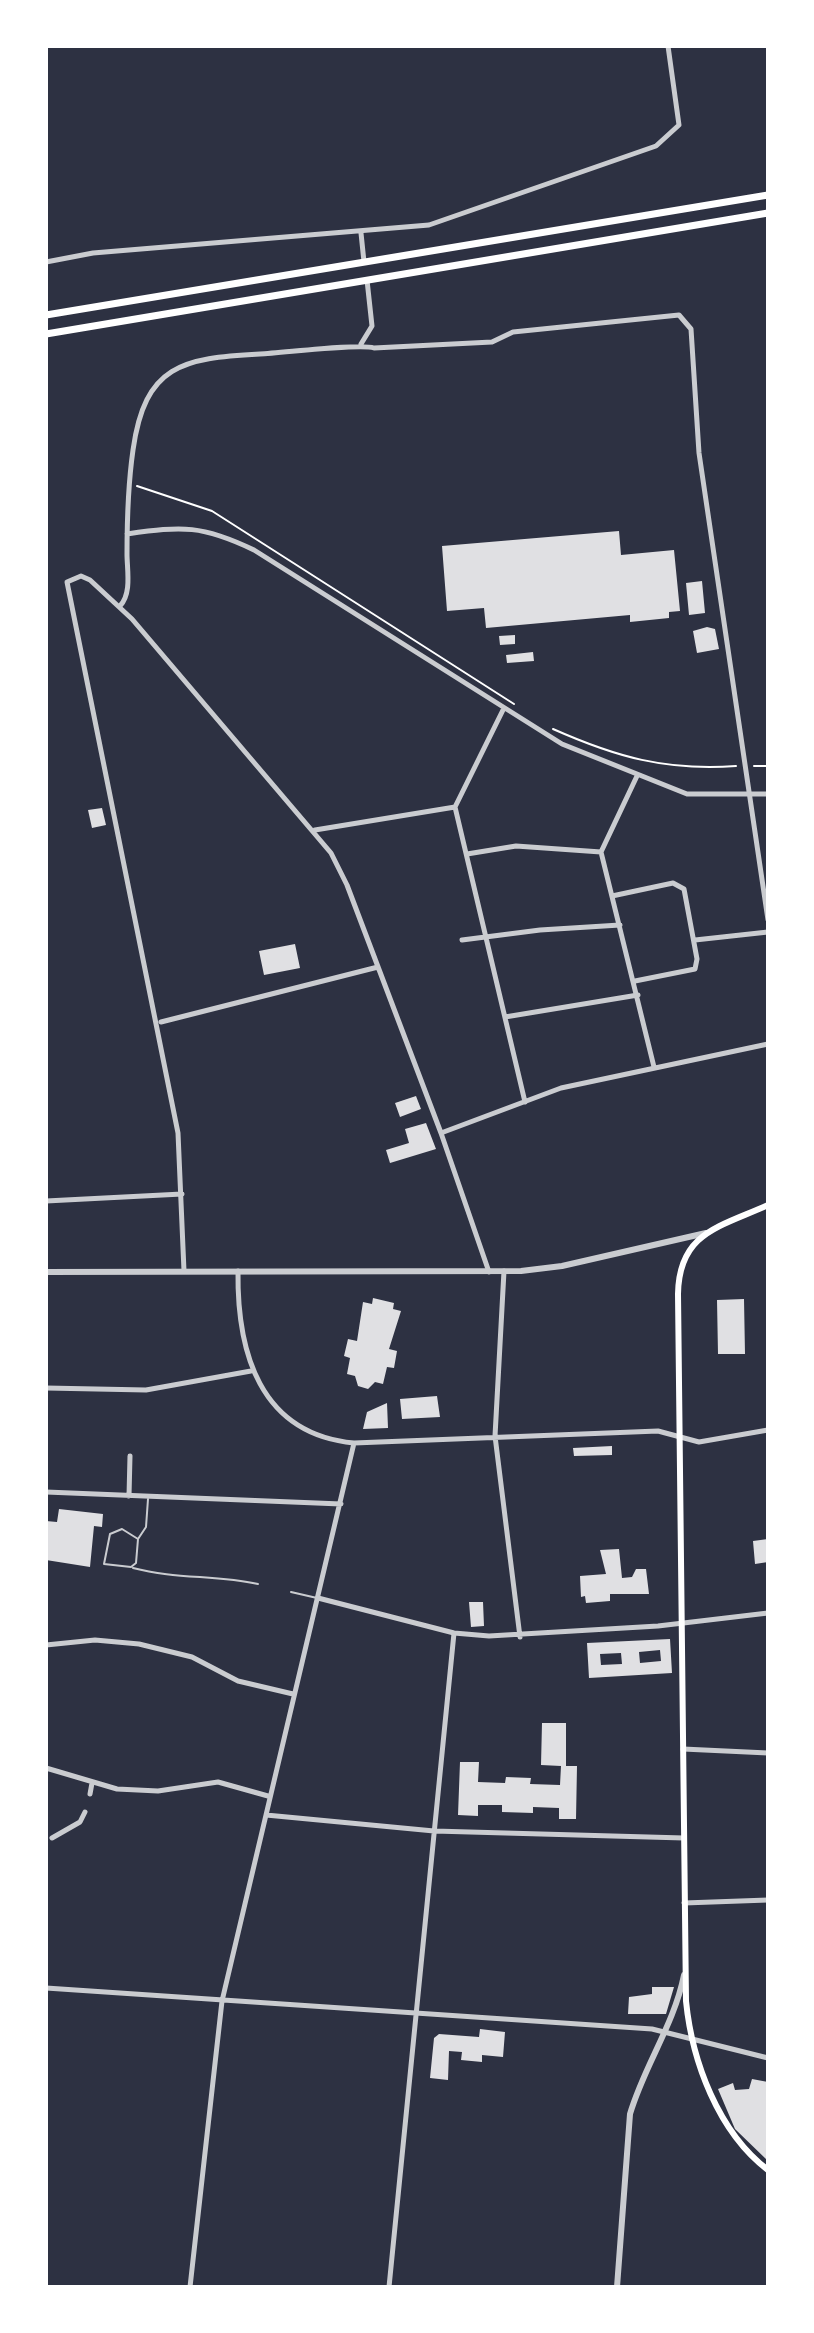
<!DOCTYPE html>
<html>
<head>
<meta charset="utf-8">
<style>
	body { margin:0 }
	#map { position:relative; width:814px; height:2333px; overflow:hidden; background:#2d3142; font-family:Barlow,sans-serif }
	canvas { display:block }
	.frame { position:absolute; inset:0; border:48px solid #fff; pointer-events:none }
</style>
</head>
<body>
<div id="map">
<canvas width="814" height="2333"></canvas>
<div class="frame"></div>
</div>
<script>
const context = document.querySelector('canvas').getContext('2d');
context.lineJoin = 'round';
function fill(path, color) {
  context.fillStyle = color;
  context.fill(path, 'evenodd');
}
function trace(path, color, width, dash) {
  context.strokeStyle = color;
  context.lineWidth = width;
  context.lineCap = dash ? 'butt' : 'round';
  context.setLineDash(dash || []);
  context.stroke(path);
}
fill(new Path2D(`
	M619,531L621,555L674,550L680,611L669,612V618L630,622V615L486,628L484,608L447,611L442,546Z
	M702,581L705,613L689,615L686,583Z
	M707,627L715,629L719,649L697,653L693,631Z
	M515,635V644L500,645L499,636Z
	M533,652L534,661L507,663L506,655Z
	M102,808L106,825L92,828L88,810Z
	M295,944L300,968L264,975L259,951Z
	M416,1096L421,1109L400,1117L395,1103Z
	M426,1123L436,1149L390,1163L386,1150L409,1143L405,1129Z
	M373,1298L394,1303L393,1309L401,1311L389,1349L397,1351L394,1368L387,1367L383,1384L375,1382L368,1389L358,1386L355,1376L347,1374L350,1358L344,1356L348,1339L357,1341L363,1302L372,1304Z
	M744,1299L745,1354H718L717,1300Z
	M437,1396L440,1417L402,1419L400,1399Z
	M387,1403L388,1428L363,1429L367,1412Z
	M612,1446V1455L574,1456L573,1448Z
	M59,1509L103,1514L102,1527L94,1526L90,1567L46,1560V1521L57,1522Z
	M768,1539V1562L755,1564L753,1541Z
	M619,1549L622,1578L632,1577L636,1569H646L649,1594H610V1601L586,1603L585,1596L581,1597L580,1576L606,1574L600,1550Z
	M469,1602H483L484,1626L471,1627Z
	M670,1639L672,1673L589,1678L587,1643ZM660,1650L661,1661L640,1663L639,1652ZM621,1653L622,1664L601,1665L600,1654Z
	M542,1723H566V1766H577L576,1819H559V1808L533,1807V1813L502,1812V1805H478V1816L458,1815L460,1762H479L478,1782L505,1783L506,1777L531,1778L530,1784L560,1785L561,1766L541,1765Z
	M652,1987H674L666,2014H628L629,1997L652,1994Z
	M480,2029L505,2032L503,2057L482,2055V2062L461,2060L462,2052L449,2051L448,2080L430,2078L434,2038L439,2034L479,2037Z
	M752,2079L768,2082V2161L735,2129L718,2089L733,2083L735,2090L749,2089Z`), '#e0e0e3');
trace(new Path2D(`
	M137,486L212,511L514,704
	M553,729C616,757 666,771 736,766
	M754,766H768`), '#fff', 2);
trace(new Path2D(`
	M138,1539L122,1529L110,1534L104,1564L131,1567L136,1563L138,1539L146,1527L148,1499
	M133,1568C175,1579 216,1575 258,1584
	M291,1592L317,1598`), '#caccd0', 2);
trace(new Path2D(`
	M361,233L364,262
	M46,262L93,253L429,225L656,146L679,125L668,46
	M361,344L372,326L367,280
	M127,534C183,526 202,525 254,550L562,744L687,794H768
	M120,606C132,593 127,570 127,554C127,519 128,485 133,450C145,365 182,358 260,354C283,353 360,343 374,348L492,342L513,332L679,315L691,329L699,453L768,920
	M503,710L455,807L525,1102
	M637,776L601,852L654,1067
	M315,830L455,807
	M467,854L516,846L601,852
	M612,896L673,883L684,889L697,959L695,969L635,981
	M462,940L540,930L620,925
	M695,940L768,932
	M505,1017L638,995
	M161,1022L378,967
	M441,1133L561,1088L768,1044
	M46,1201L182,1194
	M184,1271L178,1133L67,582L81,576L90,580L132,619L331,853L347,885L441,1133L489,1272
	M238,1271C237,1351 259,1434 354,1443L658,1431L699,1442L768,1430
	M504,1271L495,1436L520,1637
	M46,1388L146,1390L251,1371
	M46,1492L341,1504
	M129,1496L130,1456
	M318,1598L454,1633L489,1636L658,1626L768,1613
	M46,1645L95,1640L139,1644L192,1657L238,1681L293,1694
	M683,1749L768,1753
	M46,1768L117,1789L158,1791L218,1782L268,1796
	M90,1794L92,1783
	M266,1815L434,1831L684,1838
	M52,1838L80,1822L85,1812
	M684,1903L768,1900
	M46,1988L652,2029L768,2058
	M190,2287L222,2001L354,1443
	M389,2287L454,1633`), '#caccd0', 5);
trace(new Path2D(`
	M46,1272L521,1271L562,1266L706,1233
	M617,2287L630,2114C644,2066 674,2025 684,1975`), '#caccd0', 6);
trace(new Path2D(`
	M768,1205C720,1227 679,1232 678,1294L686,2001C692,2061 718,2132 768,2170`), '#fff', 6);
trace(new Path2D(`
	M46,315L768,195
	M46,334L768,213`), '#fff', 7);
</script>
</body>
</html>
